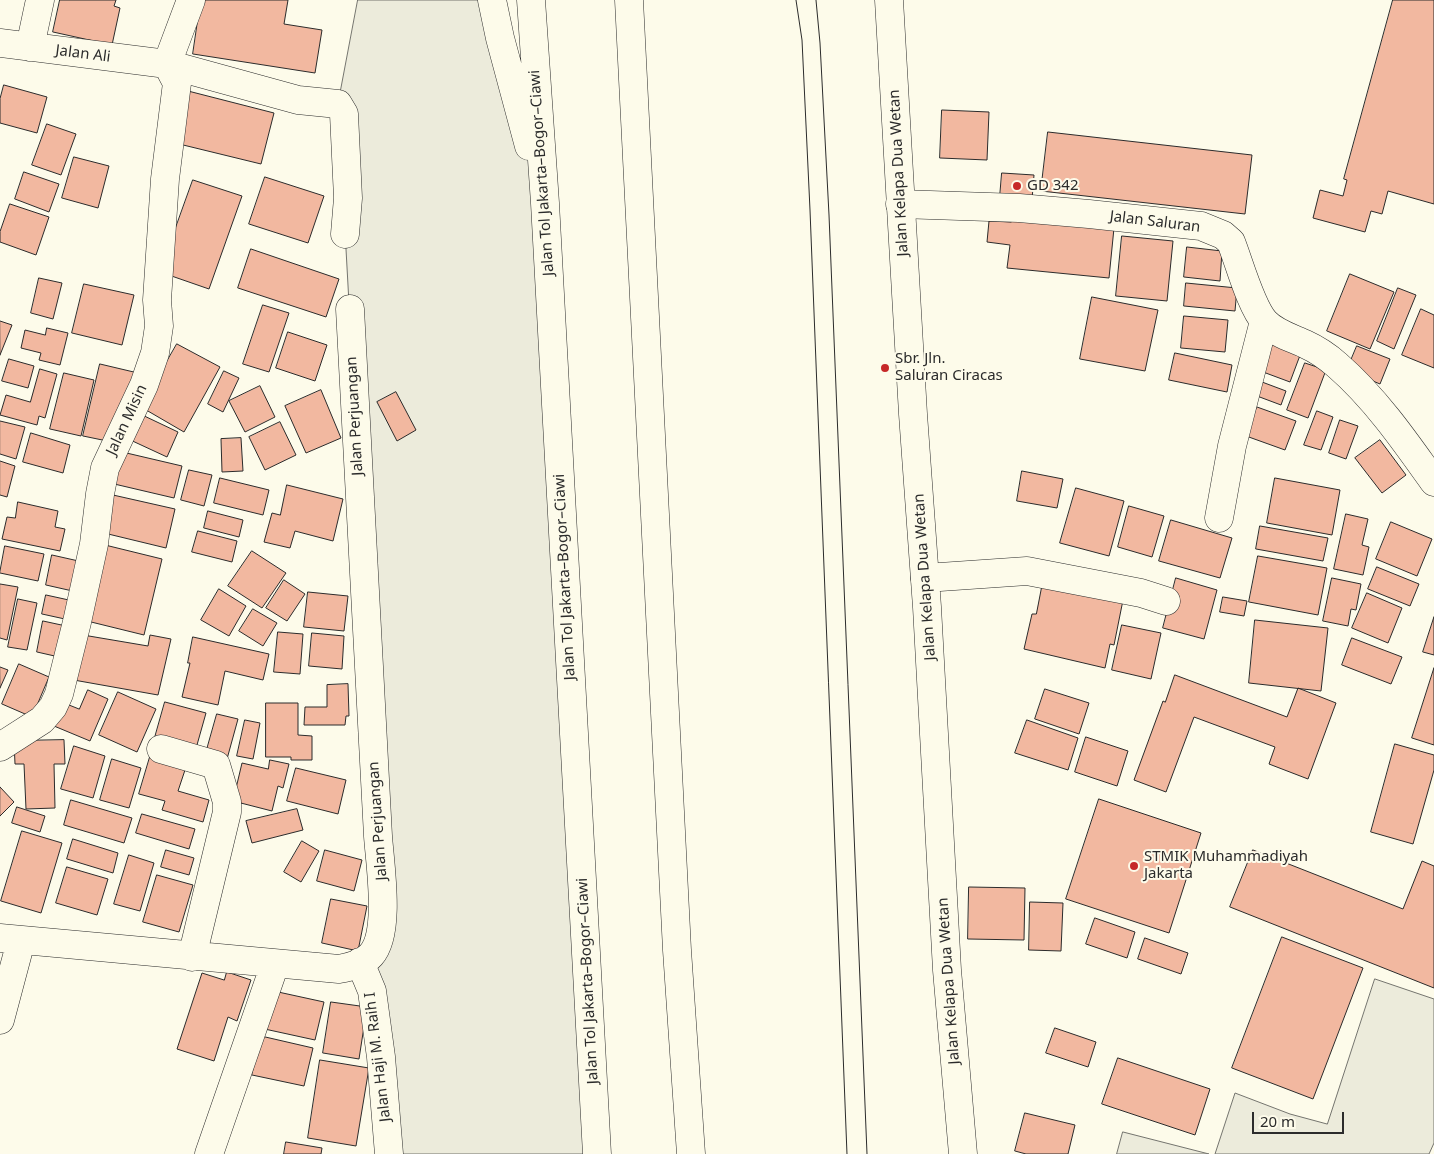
<!DOCTYPE html>
<html>
<head>
<meta charset="utf-8">
<style>
	body { margin:0 }
	#map { position:relative; width:1434px; height:1154px; overflow:hidden; background:#fdfbea; font-family:"Noto Sans",sans-serif }
	canvas { display:block }
	.scale { position:absolute; left:1252px; top:1112px; width:92px; height:22px; box-sizing:border-box; border:2px solid #2b2b2b; border-top:0; padding-left:6px; font-size:15px; line-height:18px; white-space:nowrap; color:#2b2b2b; -webkit-text-stroke:4px #fdfbea; paint-order:stroke }
</style>
</head>
<body>
<div id="map">
<canvas width="1434" height="1154"></canvas>
<div class="scale">20 m</div>
</div>
<script>
const context = document.querySelector('canvas').getContext('2d');
context.lineJoin = 'round';
function fill(path, color) {
  context.fillStyle = color;
  context.fill(path, 'evenodd');
}
function trace(path, color, width, dash) {
  context.strokeStyle = color;
  context.lineWidth = width;
  context.lineCap = dash ? 'butt' : 'round';
  context.setLineDash(dash || []);
  context.stroke(path);
}
function drawText(font, color, halo, rows, align = 'center') {
  context.font = font + ' "Noto Sans",sans-serif';
  context.lineWidth = 4;
  context.setLineDash([]);
  context.textBaseline = 'middle';
  context.strokeStyle = halo;
  context.fillStyle = color;
  for (const [text, x, y, turn = 0] of rows) {
    context.save();
    context.translate(x, y);
    context.rotate((+turn || 0) * Math.PI / 180);
    context.textAlign = isNaN(turn) ? turn : align;
    if (halo) context.strokeText(text, 0, 0);
    context.fillText(text, 0, 0);
    context.restore();
  }
}
const green = new Path2D(`
	M358,0H492L545,203L598,1154H389L370,956L369,666L338,104Z
	M1375,979L1434,999V1143L1429,1154H1215L1235,1093L1290,1114L1327,1124Z
	M1123,1132L1209,1154H1117Z`);
fill(green, '#ecebdb');
trace(green, '#74746e', 1);
const building = new Path2D(`
	M60,0H116L114,6L120,8L112,45L53,32Z
	M201,0H288L284,24L322,30L315,73L193,54Z
	M1393,0H1434V204L1388,191L1382,214L1371,211L1365,232L1313,218L1320,190L1343,196L1347,180L1344,179Z
	M4,85L47,97L37,133L0,123V99Z
	M188,91L274,113L261,164L175,143Z
	M942,110L989,112L987,160L940,158Z
	M47,124L76,134L61,175L32,165Z
	M1048,132L1252,155L1245,214L1041,191Z
	M74,157L109,166L98,208L62,198Z
	M24,172L59,184L49,212L15,199Z
	M1002,173L1034,175L1032,200L1000,197Z
	M265,177L324,196L308,243L249,224Z
	M193,180L242,196L209,289L160,272Z
	M10,204L49,217L36,255L0,242V232Z
	M1012,218L1114,228L1109,278L1007,268L1010,245L987,242L989,221L1011,222Z
	M1122,236L1173,241L1167,301L1116,296Z
	M1187,247L1222,251L1220,281L1184,277Z
	M251,249L339,279L326,317L238,288Z
	M1350,274L1394,292L1370,349L1327,331Z
	M39,278L62,283L53,319L31,313Z
	M1186,283L1237,288L1235,311L1184,306Z
	M84,284L134,295L122,345L72,333Z
	M1398,288L1416,295L1394,349L1377,341Z
	M1092,297L1158,310L1145,371L1080,359Z
	M263,305L289,313L269,372L243,364Z
	M1421,309L1434,315V368L1402,355Z
	M1184,316L1228,320L1225,352L1181,348Z
	M0,321L12,325L0,355Z
	M47,328L68,333L60,365L39,360L41,353L21,348L25,330L45,335Z
	M288,332L327,345L315,381L276,368Z
	M1266,337L1302,350L1290,382L1255,369Z
	M177,344L220,367L184,432L141,407Z
	M1357,346L1390,359L1380,384L1347,370Z
	M1175,353L1232,365L1227,392L1169,380Z
	M9,359L34,366L28,388L2,381Z
	M1305,363L1326,370L1308,418L1287,410Z
	M100,364L138,373L112,442L83,436Z
	M40,369L57,374L45,418L39,416L37,425L0,415L6,395L30,402Z
	M224,371L239,378L223,412L208,404Z
	M64,373L94,380L81,436L50,429Z
	M1254,379L1286,391L1281,405L1249,393Z
	M260,386L275,417L245,432L229,401Z
	M321,390L341,438L306,453L285,406Z
	M396,392L416,430L397,441L377,402Z
	M1257,407L1296,421L1285,450L1246,436Z
	M1317,411L1333,417L1321,450L1304,445Z
	M138,413L178,432L167,457L126,438Z
	M1340,420L1358,426L1346,459L1329,453Z
	M0,421L25,427L16,459L0,454Z
	M280,422L296,455L265,470L249,437Z
	M31,433L70,445L63,473L23,462Z
	M241,438L243,471L222,472L221,439Z
	M1380,440L1406,475L1382,493L1355,458Z
	M118,451L182,466L174,498L110,483Z
	M0,461L15,466L7,497L0,495Z
	M189,470L212,475L204,506L181,500Z
	M1022,471L1063,479L1057,508L1017,501Z
	M220,478L269,490L263,515L214,503Z
	M1275,478L1340,490L1332,535L1267,523Z
	M287,485L343,499L333,541L295,531L290,548L264,542L272,513L280,515Z
	M1076,488L1124,501L1109,556L1060,543Z
	M113,495L175,509L166,548L104,533Z
	M18,502L58,511L55,527L65,529L60,551L2,539L7,517L15,518Z
	M1129,506L1164,516L1152,557L1118,547Z
	M208,511L243,520L239,537L204,528Z
	M1346,514L1368,519L1362,545L1369,547L1363,575L1334,569Z
	M1171,520L1232,538L1220,578L1159,561Z
	M1391,522L1432,539L1417,576L1376,559Z
	M1260,526L1328,538L1323,561L1256,549Z
	M198,531L237,541L232,562L192,552Z
	M101,544L162,559L144,635L83,620Z
	M5,546L44,554L38,581L0,573Z
	M252,551L286,573L262,608L228,586Z
	M52,555L83,562L77,592L46,585Z
	M1258,556L1327,568L1318,615L1249,602Z
	M1377,567L1419,584L1410,606L1368,589Z
	M1176,578L1217,590L1204,639L1163,628Z
	M1332,578L1361,584L1356,610L1351,609L1348,626L1323,621Z
	M284,580L305,594L287,621L266,608Z
	M1043,582L1123,600L1114,645L1110,644L1105,668L1024,649L1032,614H1036Z
	M0,584L18,587L7,640L0,638Z
	M219,589L246,606L229,636L201,620Z
	M308,592L348,596L344,631L304,627Z
	M1367,593L1402,608L1388,643L1352,628Z
	M46,595L78,602L74,621L42,614Z
	M1223,597L1247,601L1244,616L1220,612Z
	M18,599L37,603L27,650L8,647Z
	M253,609L277,623L263,646L239,631Z
	M1434,617V655L1423,652Z
	M1255,620L1328,628L1321,691L1249,683Z
	M43,621L66,626L59,657L37,652Z
	M1122,625L1161,633L1151,679L1112,670Z
	M278,632L303,634L300,674L274,672Z
	M312,633L344,636L342,669L309,666Z
	M77,634L148,646L150,635L171,639L158,695L68,679Z
	M193,637L269,654L263,680L225,671L218,705L182,697L190,663H188Z
	M1352,638L1402,657L1391,684L1342,665Z
	M19,664L49,677L32,717L2,704Z
	M0,667L8,670L0,688Z
	M1434,668V745L1412,738Z
	M1175,675L1287,717L1298,688L1336,703L1308,779L1269,764L1275,747L1194,717L1166,792L1134,780L1163,701L1165,702Z
	M348,684L349,716H346L345,725H304L305,707H327V685Z
	M1045,689L1089,703L1079,734L1035,719Z
	M88,690L108,699L90,741L54,726L64,703L79,709Z
	M118,692L156,709L137,752L99,735Z
	M165,702L206,713L195,752L154,741Z
	M266,703H298V735L312,736V760H291V757H266Z
	M217,714L238,719L227,759L206,753Z
	M245,720L260,723L253,759L237,756Z
	M1027,720L1078,738L1068,770L1015,753Z
	M1086,737L1128,751L1117,786L1075,772Z
	M64,740L65,764H54L55,808L26,809L24,764H15L14,741Z
	M1395,744L1434,755V770L1413,844L1371,832Z
	M74,746L105,756L93,798L61,789Z
	M150,757L186,767L178,791L209,800L203,822L162,810L165,801L139,794Z
	M112,759L141,768L129,808L100,800Z
	M270,760L289,764L283,788L278,786L272,811L233,801L242,763L268,769Z
	M296,768L346,780L338,814L287,801Z
	M0,787L14,802L0,816Z
	M1099,799L1201,833L1169,933L1066,899Z
	M71,800L132,818L124,843L64,825Z
	M17,807L45,816L40,832L12,823Z
	M297,809L303,830L252,843L246,821Z
	M142,814L195,829L189,849L136,833Z
	M22,831L62,843L41,913L1,901Z
	M73,839L118,853L113,873L67,859Z
	M302,841L319,851L301,882L284,872Z
	M166,850L194,858L189,875L161,867Z
	M325,850L362,860L354,891L317,881Z
	M1253,850L1403,909L1422,861L1434,866V988L1230,907Z
	M129,855L154,863L140,911L114,904Z
	M67,867L108,879L97,915L56,903Z
	M157,875L193,885L179,932L143,922Z
	M969,887L1025,888L1024,940L968,939Z
	M331,899L367,906L358,951L322,943Z
	M1030,902L1063,903L1061,951L1029,950Z
	M1095,918L1135,932L1127,958L1086,944Z
	M1282,937L1363,968L1313,1099L1232,1068Z
	M1145,938L1188,953L1181,974L1138,959Z
	M227,972L251,980L237,1021L228,1017L214,1061L177,1049L202,973L224,980Z
	M269,990L324,1002L315,1040L260,1028Z
	M331,1002L367,1007L359,1059L323,1053Z
	M1055,1028L1096,1042L1088,1067L1046,1053Z
	M261,1036L313,1048L304,1086L252,1075Z
	M1118,1058L1210,1089L1195,1135L1102,1104Z
	M320,1060L369,1068L356,1146L308,1138Z
	M1025,1113L1075,1125L1068,1154H1026L1015,1151Z
	M286,1142L322,1148L321,1154H284Z`);
fill(building, '#f2b8a0');
trace(building, '#2b2b2b', 1);
const street = new Path2D(`
	M0,43L167,64L298,100L338,104L344,114L348,198L345,234
	M30,47L40,0
	M167,64L191,0
	M900,204L1019,208L1089,214L1201,226L1223,235L1231,242C1239,262 1251,307 1265,322C1275,333 1292,338 1305,344C1316,349 1328,357 1337,365C1375,398 1405,441 1434,482
	M1219,518L1232,446L1264,321
	M925,578L1027,571L1141,593L1166,601
	M0,747L42,720L53,707L59,694L77,622L94,544L100,494L105,468L144,385L155,353L159,326L157,300L165,179L177,83L167,64
	M161,749L216,765L227,802V812L192,957
	M0,938L339,969C350,967 363,964 371,955C391,933 380,865 378,836L350,309
	M360,962L372,991L381,1057L389,1154
	M0,1020L21,941
	M209,1154L275,964`);
const secondary = new Path2D(`
	M889,0L913,414L927,607L947,970L963,1154`);
const highway = new Path2D(`
	M492,0L500,38L529,146
	M531,0L545,203L597,1154
	M629,0L677,950L691,1154`);
trace(street, '#2b2b2b', 29);
trace(secondary, '#2b2b2b', 29);
trace(highway, '#2b2b2b', 29);
trace(street, '#fdfbea', 28);
trace(secondary, '#fdfbea', 28);
trace(highway, '#fdfbea', 28);
trace(new Path2D(`
	M796,0L802,40L810,210L847,1154
	M816,0L820,43L829,215L867,1154`), '#2b2b2b', 1);
for (const [x, y, r, color] of [
	[1017,186,5,"#c62828"],
	[885,368,5,"#c62828"],
	[1134,866,5,"#c62828"]
]) {
  const dot = new Path2D();
  dot.arc(x, y, r, 0, 2 * Math.PI);
  context.fillStyle = color;
  context.fill(dot);
  trace(dot, '#fdfbea', 2);
}
drawText('15px', '#2b2b2b', '#fdfbea', [
	["Jalan Ali",83,54,7],
	["Jalan Tol Jakarta–Bogor–Ciawi",542,173,-94],
	["Jalan Kelapa Dua Wetan",899,173,-93],
	["Jalan Saluran",1155,222,7],
	["Jalan Perjuangan",355,416,-93],
	["Jalan Misin",127,420,-65],
	["Jalan Tol Jakarta–Bogor–Ciawi",565,577,-93],
	["Jalan Kelapa Dua Wetan",925,577,-94],
	["Jalan Perjuangan",378,821,-94],
	["Jalan Tol Jakarta–Bogor–Ciawi",588,981,-93],
	["Jalan Kelapa Dua Wetan",949,981,-94],
	["Jalan Haji M. Raih I",378,1057,-97]
]);
drawText('15px', '#2b2b2b', '#fdfbea', [
	["GD 342",1027,186],
	["Sbr. Jln.",895,359],
	["Saluran Ciracas",895,376],
	["STMIK Muhammadiyah",1144,857],
	["Jakarta",1144,874]
], 'left');
</script>
</body>
</html>
